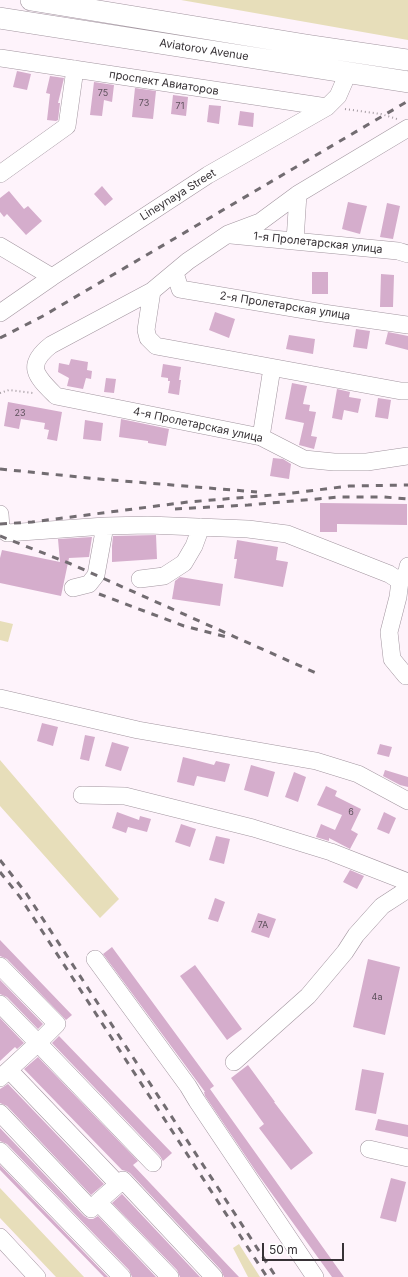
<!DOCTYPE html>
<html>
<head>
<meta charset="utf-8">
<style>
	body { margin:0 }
	#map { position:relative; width:408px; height:1277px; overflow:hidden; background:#fef3fb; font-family:Inter,sans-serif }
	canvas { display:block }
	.scale { position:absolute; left:262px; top:1243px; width:82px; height:18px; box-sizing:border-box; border:2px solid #373236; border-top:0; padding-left:5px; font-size:12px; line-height:14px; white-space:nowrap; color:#373236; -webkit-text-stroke:3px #fff; paint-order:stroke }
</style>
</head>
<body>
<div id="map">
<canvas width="408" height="1277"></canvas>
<div class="scale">50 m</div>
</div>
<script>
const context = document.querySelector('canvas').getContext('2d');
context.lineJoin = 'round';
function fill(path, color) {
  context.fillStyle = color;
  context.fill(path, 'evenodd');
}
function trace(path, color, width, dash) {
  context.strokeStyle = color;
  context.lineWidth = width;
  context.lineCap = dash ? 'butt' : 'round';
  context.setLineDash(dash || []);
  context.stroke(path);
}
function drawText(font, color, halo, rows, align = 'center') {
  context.font = font + ' Inter,sans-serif';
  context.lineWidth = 3.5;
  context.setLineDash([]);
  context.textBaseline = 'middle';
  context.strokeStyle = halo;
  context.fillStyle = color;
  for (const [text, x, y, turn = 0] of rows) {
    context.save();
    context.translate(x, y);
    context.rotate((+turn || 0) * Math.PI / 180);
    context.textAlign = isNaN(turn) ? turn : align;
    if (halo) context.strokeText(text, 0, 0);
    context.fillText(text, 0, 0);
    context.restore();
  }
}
fill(new Path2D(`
	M181,0H408V40Z
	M0,621L13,624L8,642L0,640Z
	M0,760L119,899L100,918L0,806Z
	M0,1188L84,1277H56L0,1218Z
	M239,1244L260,1277H248L233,1248Z`), '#e7deba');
fill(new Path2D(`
	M17,71L31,74L27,90L13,87Z
	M50,76L64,78L58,103H60L58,120L56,121L47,120L50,94L46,93Z
	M94,82L114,85L112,102L104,100L102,116L90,115Z
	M135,88L156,91L153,119L132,117Z
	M173,95L188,97L186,116L171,114Z
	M209,105L221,106L219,124L207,122Z
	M240,111L254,113L253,127L238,125Z
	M102,186L113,199L105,206L94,194Z
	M9,191L24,209L28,206L42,221L26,235L7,214L4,217L0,212V198Z
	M348,202L367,206L360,234L342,229Z
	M387,203L400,206L393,239L380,237Z
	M312,272H328V294H312Z
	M381,274L394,275L393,307H380Z
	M215,312L235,319L229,338L209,330Z
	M356,329L370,331L367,349L353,347Z
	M388,332L408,336V350L385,344Z
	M289,335L315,339L313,354L286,349Z
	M71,359L88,362L87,370L92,371L91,379L86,378L83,389L67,386L69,378L58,372L59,363L69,365Z
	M163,364L181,367L179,380H181L179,395L168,393L170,381H168V378L161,377Z
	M106,378L116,379L114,393L104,392Z
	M292,383L307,386L303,404L310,405L309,411L316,412L311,436L317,437L314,449L299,445L304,423L285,419Z
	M337,389L350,392L349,397L361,399L358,413L344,410L342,420L332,418Z
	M378,398L391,400L388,419L375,417Z
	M8,402L62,412L57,441L47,439L49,430L44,429L45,423L21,419L19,429L4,426Z
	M121,419L169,429L166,446L148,443V441L119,437Z
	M85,420L103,423L101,441L83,439Z
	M273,458L283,459L291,464L289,479L270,476Z
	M320,503L407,504V525L337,524V532H320Z
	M156,535L157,559L112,562V546L113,536Z
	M92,537L89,557L69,558L61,596L0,583V558L2,550L60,562L58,539Z
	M237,540L278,547L276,560L288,562L283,587L234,578L237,559H234Z
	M180,577L223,584L220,606L172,599L175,581Z
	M42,723L58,727L53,746L37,741Z
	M85,735L95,737L89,761L80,759Z
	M112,742L129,747L121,771L105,766Z
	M380,744L392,747L389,757L377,754Z
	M183,757L214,765L216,761L230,764L225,782L197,776L194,786L177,782Z
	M251,765L275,772L268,797L244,790Z
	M385,770L408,777V787L400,785L383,776Z
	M294,772L306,777L298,802L285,797Z
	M326,786L337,791L335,796L361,809L351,830L358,834L350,849L329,838V841L316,837L321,824L335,830L342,815L317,805Z
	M117,812L139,820L140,816L151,819L147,832L128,827L126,833L112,828Z
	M384,812L396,818L389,834L377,829Z
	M181,824L196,829L190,847L175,842Z
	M216,836L230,839L224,864L209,860Z
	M350,870L364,876L357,889L343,882Z
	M215,898L225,902L218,922L208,919Z
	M258,913L276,919L269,938L251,932Z
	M0,940L72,1015L66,1020L7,959L0,956Z
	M112,947L214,1086L210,1089L344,1277H332L257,1173L205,1096L204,1092H205L103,954Z
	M368,959L400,967L385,1035L353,1027Z
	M195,965L242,1029L227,1040L180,976Z
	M0,980L43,1024L38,1029L7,997L0,994Z
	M0,1018L24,1043L17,1049L15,1047L0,1061Z
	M59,1036L172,1153L163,1161L160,1156L52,1043Z
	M38,1057L138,1161L133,1165L239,1277H224L221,1270L130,1173L126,1171L122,1170L24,1069Z
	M248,1065L275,1102H274L313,1153L291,1170L259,1128L264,1124L231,1078Z
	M362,1069L384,1073L376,1114L355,1110Z
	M8,1084L104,1184L91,1195L7,1106L0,1103V1089Z
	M378,1119L408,1125V1137L375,1130Z
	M0,1128L84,1216L89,1219H93L98,1216L156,1277H132L129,1270L7,1144L0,1141Z
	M0,1165L108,1277H104L0,1170Z
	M391,1178L406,1182L396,1222L380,1218Z
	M122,1194L200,1277H180L177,1270L112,1203Z`), '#d5adcc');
const minor = new Path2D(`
	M0,58L327,107
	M408,128L298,194L260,222L228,234L188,261L152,291L51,345C24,366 37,377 56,396L261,437L304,459L334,462H367L408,456
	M0,174L67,126L75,69
	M231,235L398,251L408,254
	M295,241L298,194
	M0,246L52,277
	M175,273L180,289L323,313L408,325
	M152,291L146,330L148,338L156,346L401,391H408
	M0,313L52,277L208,175L327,107L338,96L348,73
	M261,437L272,368
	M0,514L1,528L7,533L105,526
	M140,579L164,576L184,563L194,546L201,527
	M400,581L407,572L408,566
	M73,588L89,584L96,575L105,526L148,525L248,529L287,534L389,574L400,581L398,597L389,632L392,659L406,676
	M0,698L138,730L316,761L358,774L408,801
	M82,795L125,796L253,828L331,852L408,882
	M95,959L188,1086L197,1101L315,1277
	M0,966L57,1024L38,1043L0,1004
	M234,1062L308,996L345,952L356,935L382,906L408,889
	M9,1070L118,1184
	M0,1078L38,1043L153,1163
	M0,1113L91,1209L98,1202L170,1277
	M369,1149L408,1158
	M0,1151L122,1277
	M98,1202L123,1180L214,1277
	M0,1237L37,1277`);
const major = new Path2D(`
	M31,0L306,45L408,60
	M0,18L408,82`);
trace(minor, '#a2959f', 18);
trace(major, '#a2959f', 22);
trace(new Path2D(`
	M345,109L381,114L397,119
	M0,393L9,390L33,393`), '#a39ba1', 2, [1, 3]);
trace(minor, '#fff', 17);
trace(major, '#fff', 21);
trace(new Path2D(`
	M0,338L43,316L408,101
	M0,469L99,479L257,492
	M175,509L248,505L339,497H384L408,499
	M0,524L32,522L188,502L285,494L349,486L408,485
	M0,536L71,564L316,673
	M99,594L184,626L227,637
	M0,860L26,893L276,1277
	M0,872L20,897L267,1277`), '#726c71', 3, [7, 7]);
drawText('9px', '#5e515c', null, [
	["75",103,93],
	["73",144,103],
	["71",180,106],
	["23",20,413],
	["6",351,812],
	["7А",263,925],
	["4а",377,997]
]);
drawText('11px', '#373236', '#fff', [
	["Aviatorov Avenue",204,50,9],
	["проспект Авиаторов",164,83,9],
	["Lineynaya Street",178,195,-32],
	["1-я Пролетарская улица",318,243,6],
	["2-я Пролетарская улица",285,306,9],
	["4-я Пролетарская улица",198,425,12]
]);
</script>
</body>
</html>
